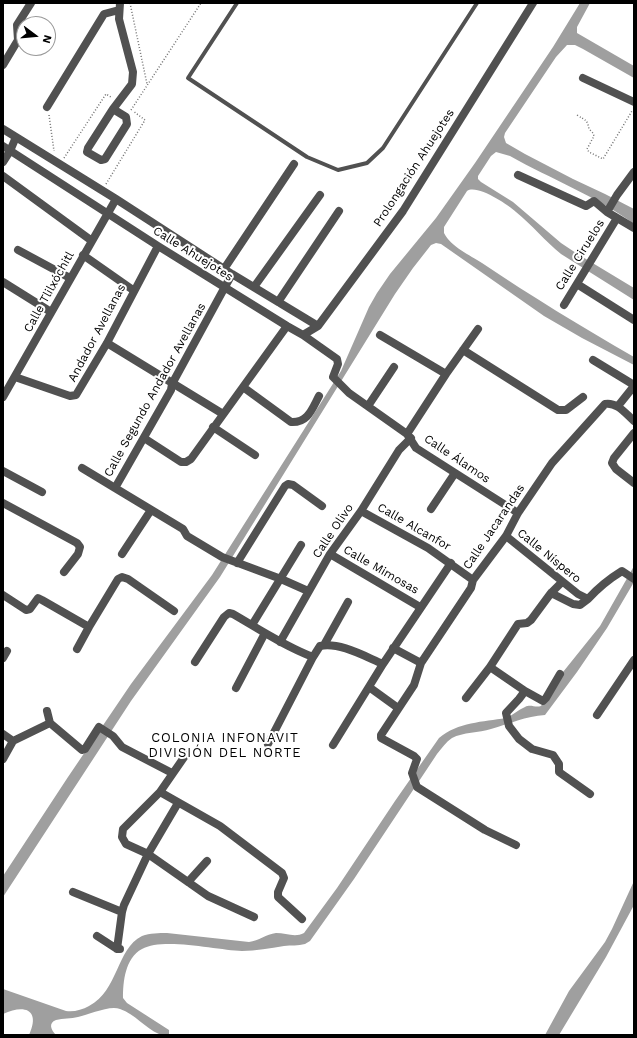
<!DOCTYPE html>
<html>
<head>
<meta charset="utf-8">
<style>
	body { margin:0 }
	#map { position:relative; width:637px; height:1038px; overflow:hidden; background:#fff; font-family:"Work Sans",sans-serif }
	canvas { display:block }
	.frame { position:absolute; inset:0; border:4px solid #000; pointer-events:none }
	.north { position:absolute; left:16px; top:16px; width:40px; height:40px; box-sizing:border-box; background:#fff; border:1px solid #999; border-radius:50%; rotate:106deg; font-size:11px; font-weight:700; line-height:16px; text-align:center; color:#000 }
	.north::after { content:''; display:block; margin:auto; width:14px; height:18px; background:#000; clip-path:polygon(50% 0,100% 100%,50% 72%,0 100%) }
</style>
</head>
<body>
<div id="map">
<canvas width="637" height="1038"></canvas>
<div class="frame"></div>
<div class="north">N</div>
</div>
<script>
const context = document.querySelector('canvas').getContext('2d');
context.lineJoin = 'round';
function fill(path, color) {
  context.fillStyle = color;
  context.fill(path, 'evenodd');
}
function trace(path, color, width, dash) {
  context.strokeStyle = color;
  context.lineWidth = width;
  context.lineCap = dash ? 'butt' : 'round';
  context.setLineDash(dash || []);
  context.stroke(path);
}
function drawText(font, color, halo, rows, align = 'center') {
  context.font = font + ' "Work Sans",sans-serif';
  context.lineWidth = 4;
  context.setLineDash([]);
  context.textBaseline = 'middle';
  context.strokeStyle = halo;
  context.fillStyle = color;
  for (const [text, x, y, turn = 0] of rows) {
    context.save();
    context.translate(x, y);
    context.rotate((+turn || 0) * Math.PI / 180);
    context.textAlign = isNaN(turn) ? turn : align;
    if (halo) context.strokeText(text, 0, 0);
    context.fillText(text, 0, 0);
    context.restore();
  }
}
fill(new Path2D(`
	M580,3H590L577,27V33L634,66V78L583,49L575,45H567L556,57L505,133L504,137L506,143L525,154L573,179L605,194L634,209V224C596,196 551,179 510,156L496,152L491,156L478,176V179L481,182L513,202L561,243L576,253L634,288V300L561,254C545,241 532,225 516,212C507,204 477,184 467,191L444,227V233C451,247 470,255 482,263C531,296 582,327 634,357V365L582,338L544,316L441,244L436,243L431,245L413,268L395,294L220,577L131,701L3,897V876L68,777L131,684L212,575L341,371L369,307L377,293L390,274L436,218L475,163L553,47Z
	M634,566V582L607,628L577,672L545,715C526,716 509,724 491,729C479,733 463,732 452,738C446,742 442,748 437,754L354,879L310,941L305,944C298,946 291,945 284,946C270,948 256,951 242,951C217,950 163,937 142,949C125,958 123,982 123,998L127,1003L169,1030V1035C166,1035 162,1036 159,1034C145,1028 135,1014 120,1009C109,1005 89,1015 78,1017C71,1019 63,1018 56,1020C48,1023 51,1030 56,1035H29C41,1009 24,1004 3,1014V989L66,1011C74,1012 82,1010 89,1006C119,990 116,949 142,936C150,933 159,933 167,933L249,942C259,941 266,934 276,933C286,933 295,938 304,933L337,888L395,801L439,738C458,722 483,722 506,718C513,715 518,710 525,707C531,704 535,708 541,706L559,677L600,626Z
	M634,881V905L606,957L559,1035H545L569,991L605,942L612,929Z`), '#9f9f9f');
trace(new Path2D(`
	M130,3L147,84
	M131,110L201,3
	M49,115L54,151
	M577,115C586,121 587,119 589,129L593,133L594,136L587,149L589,152L603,159L632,111
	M64,158L106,94L111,97
	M106,184L145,120L133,111`), '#737373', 1.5, [1, 2]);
trace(new Path2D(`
	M237,3L188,78L307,157L338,170L367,163L383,148L477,3`), '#515151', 4);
trace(new Path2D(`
	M3,65L18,40L17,25L31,3
	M583,78L634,102
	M47,107L104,14L119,10
	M113,109L126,117L127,124L105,159L101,160L87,152L88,148L113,109L132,84L133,72L119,19L120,3
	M3,129L116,199L232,274L318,326
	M3,146L158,246L287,326L303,335L337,359L338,364L333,377L349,393L407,434L416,448L518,513
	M3,162L10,151L16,137
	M518,175L586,206L594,201L607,212L634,228
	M3,176L92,241
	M607,212L617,195L634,172
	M18,250L70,278
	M83,255L133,290
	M224,269L294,164
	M232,274L172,384L171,390L115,488L183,529L187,536L222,557L281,579L308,591
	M3,282L51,312
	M577,284L634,320
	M254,287L320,195
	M278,302L339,211
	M564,305L617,218
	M303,335L318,326L403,211L533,3
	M380,335L446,374
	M107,343L223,414
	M463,350L558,410H566L583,397
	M593,360L634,385
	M15,377L70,396L76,395L107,343L158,246
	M243,387L291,422C308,423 312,409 319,396
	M3,397L116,199
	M368,406L394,367
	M618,406L634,386
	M213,427L255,455
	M634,433L614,458L612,463L616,469L634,483
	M407,434L446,374L478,329
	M144,438L181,462H186L191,459L287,326
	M82,468L115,488
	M3,471L42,492
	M3,503L77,543L80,547L78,554L64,572
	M431,509L455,473
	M361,511L428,548L473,580
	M506,536L578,594L588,599C598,588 609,579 622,571L634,579
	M122,554L151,510
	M330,554L420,607
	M237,563L285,486L288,484L293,485L322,506
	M551,593L573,604L580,605L588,599
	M3,595L26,610L30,609L38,598L42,600L89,627L118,579L122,577L128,579L174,611
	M252,625L301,545
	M280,642L330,554L361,511L399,450L411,438
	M324,645L348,602
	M393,648L421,663
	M77,649L89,627
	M3,658L7,651
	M195,662L224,617L229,613L233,614C259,629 284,646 313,657L320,646C340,642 364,656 383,664
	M490,667L525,691L543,701L546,698L560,674
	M369,687L398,708
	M236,688L265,633
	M525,691L519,699L506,713L509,726L519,739L532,749L553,755L559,764V772L590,794
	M466,698L490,667L518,624L527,623L531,620L551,593L562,582
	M597,715L634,660
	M50,723L82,750L85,749L99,727L113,736L122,747L172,773
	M3,734L13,741
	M268,744L313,657
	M333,745L383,664L451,563
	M187,753L160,792L123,829L122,837L126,844L148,854L208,896L254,917
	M3,759L13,741L50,723L47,711
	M160,792L220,826L282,873L284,878L278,892V897L302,919
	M516,845L485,830L417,787L412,773L417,759L414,756L381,738V735L414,685L421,663L471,588L473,580L506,536L518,513L552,463L605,404C617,402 625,413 634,421
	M188,882L207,861
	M73,892L122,912
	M97,936L117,949H120
	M117,949L122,912L124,905L148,854L178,803`), '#515151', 8);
drawText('12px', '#000', '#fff', [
	["Prolongación Ahuejotes",414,168,-57],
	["Calle Ahuejotes",193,254,32],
	["Calle Ciruelos",580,255,-58],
	["Calle Tlilxóchitl",49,292,-61],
	["Andador Avellanas",97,333,-62],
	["Calle Segundo Andador Avellanas",155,390,-61],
	["Calle Álamos",457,459,34],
	["Calle Alcanfor",414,527,30],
	["Calle Jacarandas",494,527,-56],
	["Calle Olivo",333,531,-56],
	["Calle Níspero",549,556,39],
	["Calle Mimosas",381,570,30]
]);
context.letterSpacing = '1px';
drawText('13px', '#000', '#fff', [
	["COLONIA INFONAVIT",225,738],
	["DIVISIÓN DEL NORTE",225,753]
]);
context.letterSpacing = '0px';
</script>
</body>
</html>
